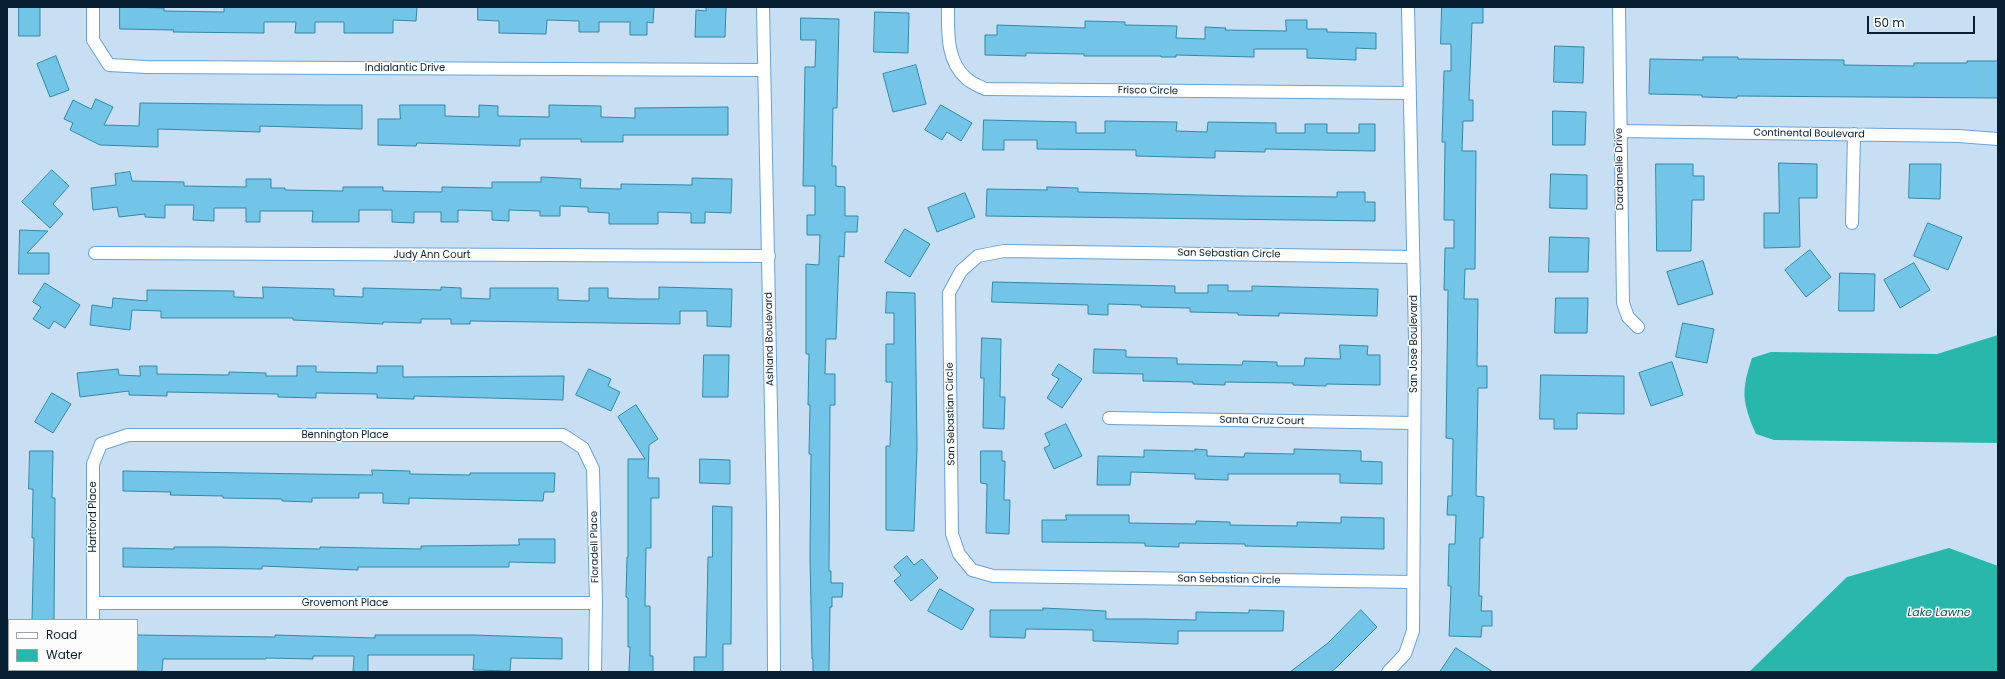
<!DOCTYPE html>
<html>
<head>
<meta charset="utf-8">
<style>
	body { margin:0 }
	#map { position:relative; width:2005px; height:679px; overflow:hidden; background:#c8dff3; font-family:Poppins,sans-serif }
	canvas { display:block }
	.frame { position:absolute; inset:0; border:8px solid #081f32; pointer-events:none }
	.legend { position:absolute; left:8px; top:619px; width:130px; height:52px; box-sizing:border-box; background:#fcfcfc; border:1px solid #9aa4ab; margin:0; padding:5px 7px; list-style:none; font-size:12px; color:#081f32 }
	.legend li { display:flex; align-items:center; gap:8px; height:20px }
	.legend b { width:20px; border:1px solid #9aa4ab }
	.scale { position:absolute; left:1867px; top:16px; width:108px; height:18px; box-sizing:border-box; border:2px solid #081f32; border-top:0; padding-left:5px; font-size:12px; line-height:14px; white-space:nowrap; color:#081f32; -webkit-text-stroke:3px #fcfcfc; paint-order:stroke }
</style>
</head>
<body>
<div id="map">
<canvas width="2005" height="679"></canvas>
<div class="frame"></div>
<ul class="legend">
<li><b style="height:5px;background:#fff"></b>Road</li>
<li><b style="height:11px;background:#29b7ab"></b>Water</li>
</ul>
<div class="scale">50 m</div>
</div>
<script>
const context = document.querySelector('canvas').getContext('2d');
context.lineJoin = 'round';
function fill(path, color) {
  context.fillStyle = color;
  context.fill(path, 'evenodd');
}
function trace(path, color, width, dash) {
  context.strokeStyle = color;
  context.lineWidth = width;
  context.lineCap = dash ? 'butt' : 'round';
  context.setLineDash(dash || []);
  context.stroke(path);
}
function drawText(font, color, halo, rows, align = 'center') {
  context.font = font + ' Poppins,sans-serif';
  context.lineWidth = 3;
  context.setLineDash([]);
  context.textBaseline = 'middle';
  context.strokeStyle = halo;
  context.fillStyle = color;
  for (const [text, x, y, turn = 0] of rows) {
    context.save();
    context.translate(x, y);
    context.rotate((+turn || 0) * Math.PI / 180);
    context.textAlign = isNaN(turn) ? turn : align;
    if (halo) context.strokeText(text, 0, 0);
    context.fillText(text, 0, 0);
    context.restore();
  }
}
fill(new Path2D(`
	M1998,335V443L1774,440L1756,434C1742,402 1741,391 1752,358L1771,352L1937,354Z
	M1949,548L1998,566V672H1749L1847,577Z`), '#29b7ab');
const building = new Path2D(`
	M19,7H40V36H19Z
	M120,7L164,8V11L224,12V7H417L416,21L393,20V33H344V22H315V33H295L296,22H264V33L173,32L174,30L120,29Z
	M478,7H654L653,23L647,22V35H630V22H599V32H579V21L547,20L546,34L499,33V21L478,20Z
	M706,7H726L725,37H695L696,10L706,11Z
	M1442,7H1483V23H1472L1469,100H1473V121H1463L1462,151H1476L1475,269H1465L1464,299H1478L1477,366H1487V388H1478L1476,496L1484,497L1483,538H1480L1479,596H1482L1481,611H1492V626H1482L1481,637L1449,636L1451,586H1448L1449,544H1455L1456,515H1447L1448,496H1452L1453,439L1446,438L1448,290H1444L1445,248H1454V220H1444L1445,142H1442L1444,71H1451V44H1441Z
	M875,12L909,13L908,53L874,52Z
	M801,18L839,19L837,108H833L832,166H836V186L845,187V216H858L857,232H845L844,257L839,256L836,339H826L825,374H835V405H830L829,571H831V583H843L842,597H832V607H830L829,672H813V659H812L810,556L811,454H809L810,405H808L809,354H806V264L819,265L820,235H807V215H815V186H803L805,67H815L816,40H801Z
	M1286,20H1307V29H1327V32L1376,33V49L1356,48V60L1307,58V49H1254V57L1176,55V57H1161V56H1084V54L1026,53V56L985,55V35H997V25L1085,28V21L1125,22V25L1177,26L1176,38L1205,39V27L1226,28L1225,30L1286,31Z
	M1555,46L1584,47L1583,83L1554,82Z
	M56,56L69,90L50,97L37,64Z
	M1703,57H1738V59L1844,60V65L1914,66V63H1967V61H1998V98L1737,96V98L1702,97V95L1649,94L1650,59L1703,60Z
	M916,65L926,104L893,112L883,74Z
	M96,99L113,107L104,125L139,126L140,103L327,105H362V129L260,126V132L158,129V147L100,145L70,130L73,123L64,119L73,100L91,109Z
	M400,105H445V116L479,117V105L498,106V116L549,117V105L601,106V117L635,118V108L728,107V135H623V142H581V139H520V146L417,143L416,146L378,145V119H400Z
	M941,105L972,123L961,141L947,132L942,140L925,130Z
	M1553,111L1586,112L1585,145H1553Z
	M984,120L1076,122V133H1105V121L1177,122L1176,131L1207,132L1208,122L1276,123V133H1305V124H1327V133H1359V124H1375V151L1265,149V152L1215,151V158L1136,156V150L1037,149V140H1004V150H983Z
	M1779,163L1817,164V198H1799L1800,247L1764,248V213H1779Z
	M1656,164H1693V176H1704V200H1692L1691,251H1657Z
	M1910,164H1941L1940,199L1909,198Z
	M52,170L69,186L53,204L63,214L50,228L22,202Z
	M130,172L132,181L184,182V186L246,187V179H271V188H285V190L343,191V187H383V191L442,192V187L492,188V182H541V177L581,179L580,188L621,189V184L692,185V178L732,179L731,213L705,212V223H691V213L658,212V224H609V213L588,212V207L560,206V216H540V211L509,210V221L492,220V211L458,210V222H441V212H414V223L392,222V210H359V222H312L313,211H260V222H246V208H214V221L193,220L194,205H165V218L145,217V214L119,217L117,207L93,210L91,188L116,185L115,174Z
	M1551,174L1587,175V209L1550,208Z
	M1047,187L1078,188V192L1242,196L1337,197V192H1365V202H1375V221L986,216L987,189L1047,190Z
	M965,193L975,217L937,232L928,208Z
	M1928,223L1962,237L1948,270L1914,256Z
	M905,229L930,244L910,277L885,262Z
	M20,230L48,231L27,253H49V274H19Z
	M1550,237L1589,238L1588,272H1549Z
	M1810,250L1831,277L1806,297L1785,270Z
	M1703,261L1713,294L1678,305L1667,272Z
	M1914,263L1930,290L1900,308L1884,280Z
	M1840,273L1875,274L1874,311H1839Z
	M993,282L1175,286V293H1208V285H1228V291H1252V286L1378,289L1377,316L1279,313V316L1238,315V313L1190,312V308L1141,307V305L1108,304V315L1088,314V305L992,302Z
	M45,283L80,305L65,328L54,321L49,329L33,319L41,307L33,302Z
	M263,287L334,289V296L363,297V288L441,290V287L461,288V298L490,299V288H558V300L589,301V288H608V298L638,299H659V287L732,289L731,327L707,326V311H680V324L470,321V324H451V319H421V323L383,322V324L293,320V318H161V311L132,310L130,330L90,325L92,305L112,308L113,298L147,301V290L234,291V297L263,298Z
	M887,292L915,293L917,447L914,531L886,530V446H890L892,382H886V344H894V313H886Z
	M1556,298H1588L1587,333H1555Z
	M1683,323L1714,329L1707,363L1676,357Z
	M982,338L1001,339L1000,397H1005L1004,429L983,428L984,378H981Z
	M1340,345L1368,346L1367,355H1380V385L1326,384V386L1293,385V383L1225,382V385L1193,384V382L1143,381V374L1093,373L1094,349L1126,350V357L1177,358V364L1242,365L1243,361L1277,362V366H1304L1305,358L1340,359Z
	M704,355H729L728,397H703Z
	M1672,362L1683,395L1651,406L1639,373Z
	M1059,364L1082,379L1062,408L1047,398L1059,379L1052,375Z
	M140,366H157V374L229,375V372L266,373V376H297V366H316V372L377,373V366H403V377L564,376L563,400L414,396V399L377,398V394L316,393V398L278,397V394L167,392V396L129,395V391L80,397L77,373L118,369L119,375L140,376Z
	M589,369L611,379L608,386L620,392L611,411L576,395Z
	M1541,375L1624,376V414L1577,413V429H1554V419H1540Z
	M52,393L71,404L53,433L35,422Z
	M636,405L658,439L649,445L648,478H659V498H651V548H646L645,606H650V656H653V672H629L630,647H628V598L626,597L627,557H628V459H645L618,417Z
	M1066,424L1082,456L1054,469L1044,448L1050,445L1045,434Z
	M1195,449L1207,450V456L1244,457L1245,453L1294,454V449L1361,451V461L1382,462V484L1340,483V474H1228V480L1195,479V474L1131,472L1130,485H1097L1098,456L1144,457V450L1195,451Z
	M30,451H53L52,498H55L54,620H32L34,538H32L33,489H29Z
	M981,451H1002V461H1005L1004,500H1010L1009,534L986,533L987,484L981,483Z
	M700,459L730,460V484L700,483Z
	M372,470L410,471V474L470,475V473H555L554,492H544L543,501L409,498V504L383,503V493H359V498H312V502L282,501V499L223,498V496L170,495L171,492L123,491V471L372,475Z
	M713,506L732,507L731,644H723V672H694V657H706L708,557H712Z
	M1066,515H1129V523L1196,524V521L1230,522V525L1297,526V522L1341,523V517L1384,518V549L1245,546V544L1179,543V547L1145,546V543L1042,542V520H1066Z
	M519,539H555V563L509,562V567H358V570L262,566V569L123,567V548L174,549V547H220L320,549V547L421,549V546L519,545Z
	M907,556L914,565L922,559L938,578L911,601L894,581L901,575L894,567Z
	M940,589L974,609L962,630L928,611Z
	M1043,608L1106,611V619H1145L1196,620V612L1249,613V610L1284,611L1283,631H1178V644L1093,641V630L1026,629L1025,638L990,637V610H1043Z
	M1361,610L1377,627L1337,667L1331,672H1290L1328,643Z
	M137,635L275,637V635L375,638V635H474L562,638V659L511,658L510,671L473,670L474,655H368V672H353L354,656H313V659L266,658V659H163L162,672L137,671Z
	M1456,648L1493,672H1440Z`);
fill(building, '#73c5e7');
trace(building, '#3287a7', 1);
const minor = new Path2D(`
	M93,7V40L109,65L146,67L764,70
	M763,7L773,510L774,672
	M948,7C948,31 946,61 966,78C971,83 979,86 985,89L1410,93
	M1619,7L1623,303L1628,317L1638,327
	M1620,131L1958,136L1998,139
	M1852,223L1854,134
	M95,253L769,256
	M1413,257L1004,251L978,256L961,271L949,293L952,534L959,554L972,570L993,576L1413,582
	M1109,418L1414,423
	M93,603H596
	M93,620V464L101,444L128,435H563L583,448L593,469L596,603L595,672
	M93,670V672
	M1388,672L1405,654L1413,631L1415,339L1408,7`);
trace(minor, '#6aa1d3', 14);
trace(minor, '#fff', 12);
drawText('10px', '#081f32', '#fcfcfc', [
	["Indialantic Drive",405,68],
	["Frisco Circle",1148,91,1],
	["Continental Boulevard",1809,134,1],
	["Dardanelle Drive",1620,169,-91],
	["San Sebastian Circle",1229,254,1],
	["Judy Ann Court",432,255],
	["Ashland Boulevard",770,339,-91],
	["San Jose Boulevard",1414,344,-90],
	["San Sebastian Circle",951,414,-91],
	["Santa Cruz Court",1262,421,1],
	["Bennington Place",345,435],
	["Hartford Place",93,517,-90],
	["Floradell Place",595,547,-91],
	["San Sebastian Circle",1229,580,1],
	["Grovemont Place",345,603]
]);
drawText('italic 11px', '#154d48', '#fcfcfc', [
	["Lake Lawne",1939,613]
]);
</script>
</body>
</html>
